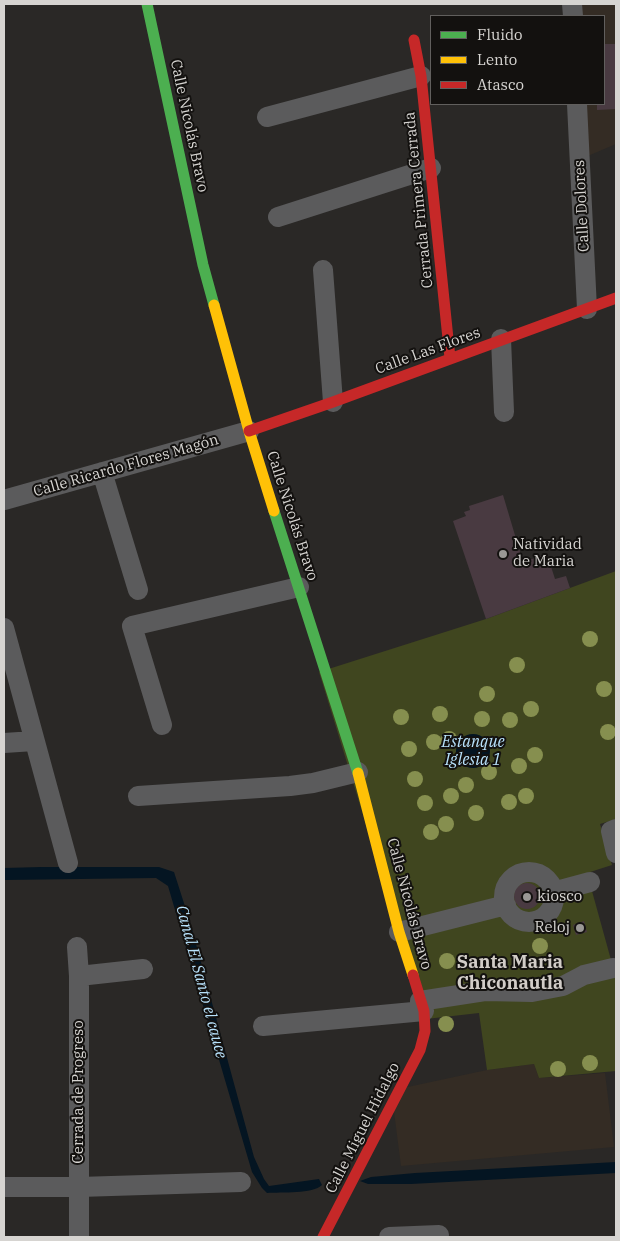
<!DOCTYPE html>
<html>
<head>
<meta charset="utf-8">
<style>
	body { margin:0 }
	#map { position:relative; width:620px; height:1241px; overflow:hidden; background:#2a2826; font-family:"IBM Plex Serif",serif }
	canvas { display:block }
	.frame { position:absolute; inset:0; border:5px solid #d6d4d1; pointer-events:none }
	.legend { position:absolute; left:430px; top:15px; width:175px; height:90px; box-sizing:border-box; background:#13110f; border:1px solid #615f5d; margin:0; padding:6px 9px; list-style:none; font-size:15px; color:#d6d4d1 }
	.legend li { display:flex; align-items:center; gap:10px; height:25px }
	.legend b { width:25px; border:1px solid #615f5d }
</style>
</head>
<body>
<div id="map">
<canvas width="620" height="1241"></canvas>
<div class="frame"></div>
<ul class="legend">
<li><b style="height:6px;background:#4caf50"></b>Fluido</li>
<li><b style="height:6px;background:#ffc107"></b>Lento</li>
<li><b style="height:6px;background:#c62828"></b>Atasco</li>
</ul>
</div>
<script>
const context = document.querySelector('canvas').getContext('2d');
context.lineJoin = 'round';
function fill(path, color) {
  context.fillStyle = color;
  context.fill(path, 'evenodd');
}
function trace(path, color, width, dash) {
  context.strokeStyle = color;
  context.lineWidth = width;
  context.lineCap = dash ? 'butt' : 'round';
  context.setLineDash(dash || []);
  context.stroke(path);
}
function drawText(font, color, halo, rows, align = 'center') {
  context.font = font + ' "IBM Plex Serif",serif';
  context.lineWidth = 4;
  context.setLineDash([]);
  context.textBaseline = 'middle';
  context.strokeStyle = halo;
  context.fillStyle = color;
  for (const [text, x, y, turn = 0] of rows) {
    context.save();
    context.translate(x, y);
    context.rotate((+turn || 0) * Math.PI / 180);
    context.textAlign = isNaN(turn) ? turn : align;
    if (halo) context.strokeText(text, 0, 0);
    context.fillText(text, 0, 0);
    context.restore();
  }
}
fill(new Path2D(`
	M571,4H616V144L583,158L579,104H604V16H572Z
	M534,1064L539,1078L605,1073L614,1147L401,1166L393,1104L403,1088L487,1070Z`), '#342c24');
fill(new Path2D(`
	M616,571V819L600,824L612,865L587,873L616,978V1071L539,1078L534,1064L487,1070L479,1013L426,1019L319,672L486,619Z`), '#40461f');
fill(new Path2D(`
	M456 751a17 17 0 1 1 34 0a17 17 0 1 1-34 0Z
	M41,867H159L174,872L190,922L254,1157L264,1179L269,1186L319,1179L322,1185C313,1194 281,1192 267,1193L262,1188L252,1172L168,886L156,878L4,880V868Z
	M616,1162V1173L411,1184H368L360,1181L371,1177L415,1173Z`), '#041522');
fill(new Path2D(`
	M604,44H616V109L597,110V104H604Z
	M503,495L523,562L547,554L555,579L566,576L570,588L486,619L453,521L466,516L464,512L470,510L469,506Z
	M514 896a13 13 0 1 1 26 0a13 13 0 1 1-26 0Z
	M584,921L587,932L576,935L573,925Z`), '#493a41');
trace(new Path2D(`
	M572,4L573,16
	M577,104L587,309
	M267,117L421,76
	M278,217L431,168
	M323,270L333,402
	M501,339L504,412
	M102,472L138,590
	M4,500L249,431
	M4,628L68,863
	M162,725L132,626L299,587
	M4,743L34,741
	M138,796L290,786L313,783L358,772
	M616,829L611,831L616,853
	M504 897a25 25 0 1 1 50 0a25 25 0 1 1-50 0Z
	M553,892L590,882
	M399,932L506,905
	M77,947L79,976V1237
	M79,976L143,969
	M420,1001L485,991L532,992L563,986L584,975L613,968
	M263,1026L424,1011
	M4,1187H79L241,1182
	M389,1237L439,1235`), '#5b5b5c', 20);
trace(new Path2D(`
	M147,4L203,265L214,305
	M274,511L358,773`), '#4caf50', 11);
trace(new Path2D(`
	M214,305L249,431L274,511
	M358,773L399,932L413,975`), '#ffc107', 11);
trace(new Path2D(`
	M414,40L421,76L450,358
	M249,431L333,402L616,298
	M323,1237L420,1050L425,1031L424,1011L413,975`), '#c62828', 11);
context.fillStyle = '#868f4f';
for (const [x, y] of [
	[590,639],
	[517,665],
	[604,689],
	[487,694],
	[531,709],
	[440,714],
	[401,717],
	[482,719],
	[510,720],
	[608,732],
	[449,739],
	[434,742],
	[409,749],
	[535,755],
	[519,766],
	[489,772],
	[415,779],
	[466,785],
	[451,796],
	[526,796],
	[509,802],
	[425,803],
	[476,813],
	[446,824],
	[431,832],
	[540,946],
	[447,961],
	[446,1024],
	[590,1063],
	[558,1069]
]) {
  context.beginPath();
  context.arc(x, y, 8, 0, 2 * Math.PI);
  context.fill();
}
for (const [x, y, r, color] of [
	[503,554,5,"#9a9895"],
	[527,897,5,"#9a9895"],
	[580,928,5,"#9a9895"]
]) {
  const dot = new Path2D();
  dot.arc(x, y, r, 0, 2 * Math.PI);
  context.fillStyle = color;
  context.fill(dot);
  trace(dot, '#13110f', 2);
}
drawText('15px', '#d6d4d1', '#13110f', [
	["Calle Nicolás Bravo",189,126,78],
	["Cerrada Primera Cerrada",419,200,-96],
	["Calle Dolores",582,206,-93],
	["Calle Las Flores",428,351,-20],
	["Calle Ricardo Flores Magón",126,466,-16],
	["Calle Nicolás Bravo",292,516,72],
	["Calle Nicolás Bravo",409,904,75],
	["Cerrada de Progreso",79,1092,-90],
	["Calle Miguel Hidalgo",363,1128,-63]
]);
drawText('15px', '#d6d4d1', '#13110f', [
	["Natividad",513,545],
	["de Maria",513,562],
	["kiosco",537,897],
	["Reloj",570,928,"right"]
], 'left');
drawText('italic 16px', '#b8e2fc', '#13110f', [
	["Estanque",473,742],
	["Iglesia 1",473,760],
	["Canal El Santo el cauce",201,982,75]
]);
drawText('bold 18px', '#d2cdc8', '#13110f', [
	["Santa Maria",510,963],
	["Chiconautla",510,984]
]);
</script>
</body>
</html>
